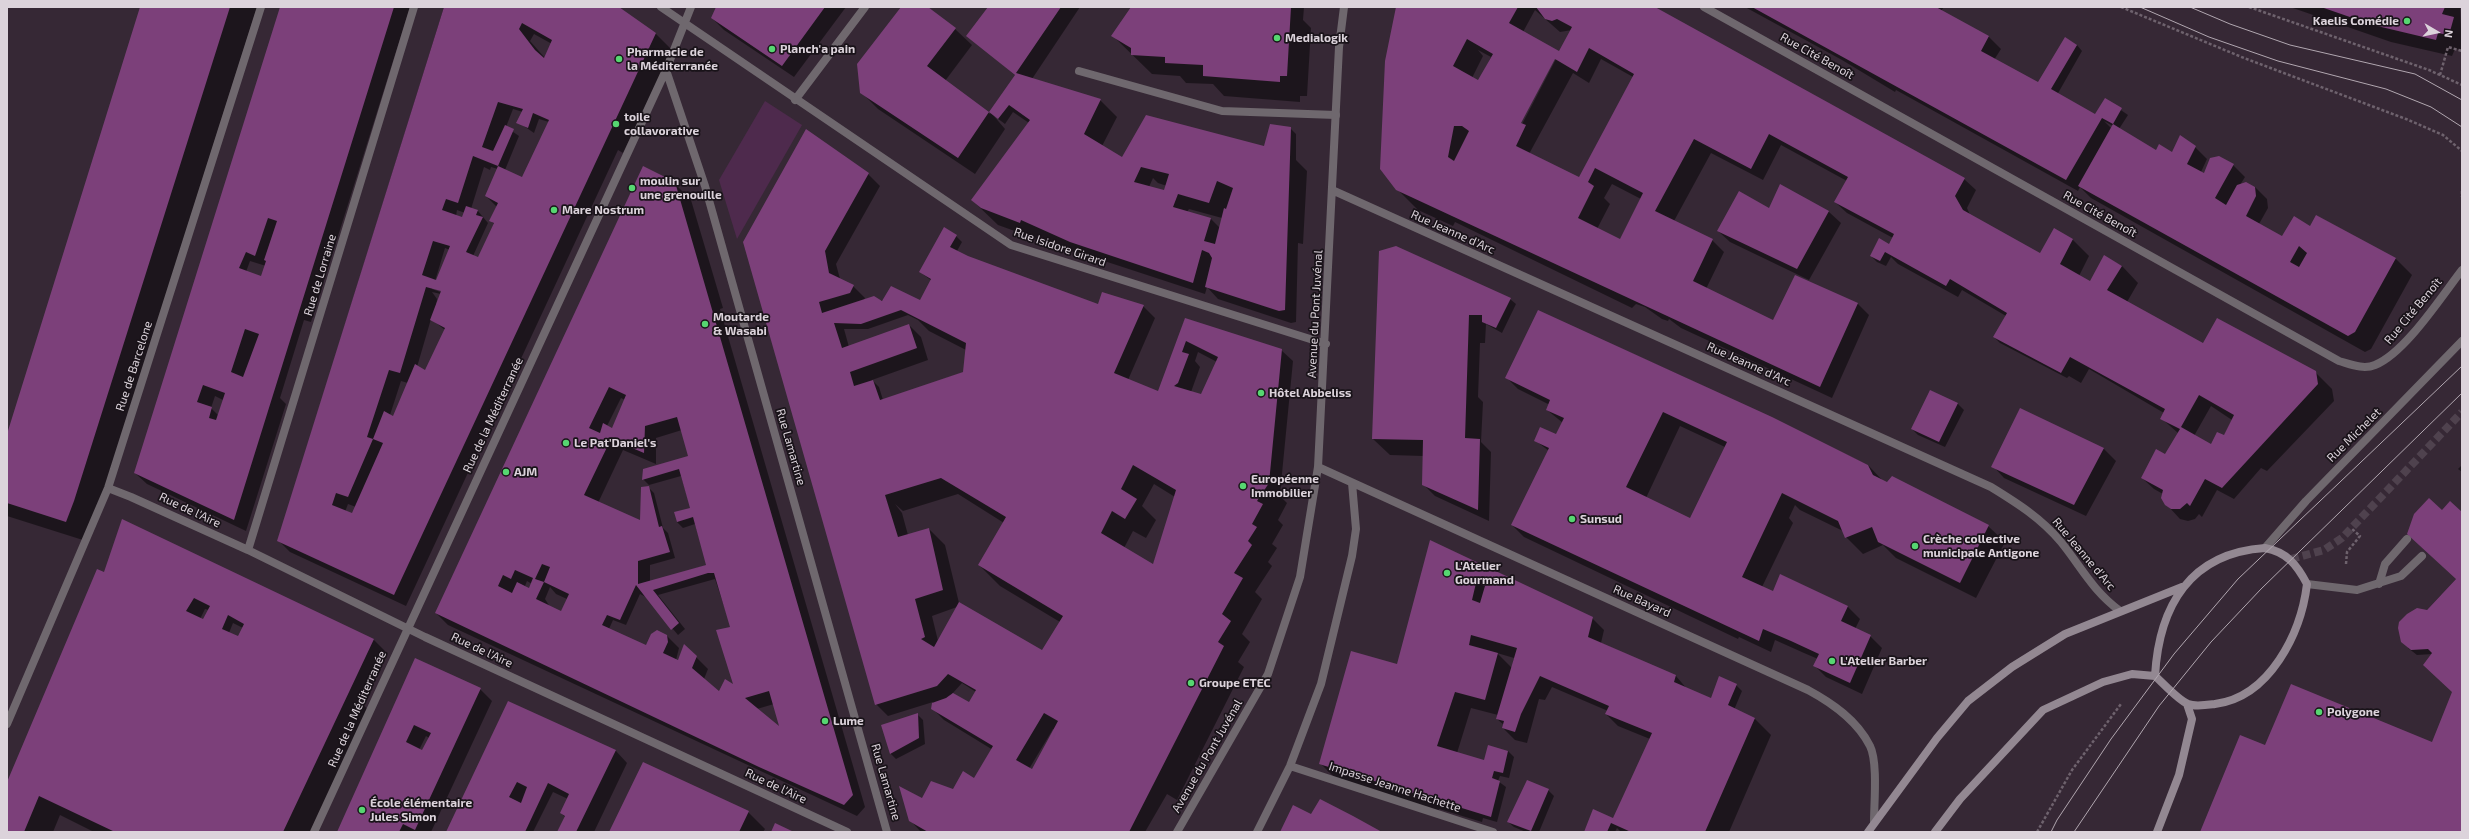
<!DOCTYPE html>
<html>
<head>
<meta charset="utf-8">
<style>
	body { margin:0 }
	#map { position:relative; width:2469px; height:839px; overflow:hidden; background:#362835; font-family:"Exo 2",sans-serif }
	canvas { display:block }
	.frame { position:absolute; inset:0; border:8px solid #dcd3db; pointer-events:none }
	.north { position:absolute; left:2417px; top:12px; width:40px; height:40px; -webkit-text-stroke:3px #191319; paint-order:stroke; rotate:99deg; font-size:11px; font-weight:700; line-height:16px; text-align:center; color:#dcd3db }
	.north::after { content:''; display:block; margin:auto; width:14px; height:18px; background:#dcd3db; clip-path:polygon(50% 0,100% 100%,50% 72%,0 100%) }
</style>
</head>
<body>
<div id="map">
<canvas width="2469" height="839"></canvas>
<div class="frame"></div>
<div class="north">N</div>
</div>
<script>
const context = document.querySelector('canvas').getContext('2d');
context.lineJoin = 'round';
function fill(path, color) {
  context.fillStyle = color;
  context.fill(path, 'evenodd');
}
function trace(path, color, width, dash) {
  context.strokeStyle = color;
  context.lineWidth = width;
  context.lineCap = dash ? 'butt' : 'round';
  context.setLineDash(dash || []);
  context.stroke(path);
}
function drawText(font, color, halo, rows, align = 'center') {
  context.font = font + ' "Exo 2",sans-serif';
  context.lineWidth = 3.5;
  context.setLineDash([]);
  context.textBaseline = 'middle';
  context.strokeStyle = halo;
  context.fillStyle = color;
  for (const [text, x, y, turn = 0] of rows) {
    context.save();
    context.translate(x, y);
    context.rotate((+turn || 0) * Math.PI / 180);
    context.textAlign = isNaN(turn) ? turn : align;
    if (halo) context.strokeText(text, 0, 0);
    context.fillText(text, 0, 0);
    context.restore();
  }
}
fill(new Path2D(`
	M765,101L802,125L737,239L719,180Z`), '#4e2a4d');
fill(new Path2D(`
	M141,7H257L94,522L86,541L7,516V438Z
	M282,7H410L311,322L304,320L280,398L286,404L246,531L147,484L135,473ZM250,261L266,266L262,278L246,272ZM215,396L223,400L218,415L211,408Z
	M444,7H618L656,34L672,50L623,153L618,150L406,606L290,552L278,540ZM534,34L552,44L545,58L530,41ZM513,109L523,112L518,122L534,133L539,119L549,122L522,179L505,170L519,136L506,127ZM484,167L490,170L491,167L498,169L486,196L497,207L491,221L494,224L478,259L473,256L488,223L478,211L471,209ZM457,210L465,213L464,218L456,216ZM445,248L450,250L437,281H435ZM432,287L446,292V294L432,289ZM432,292L441,294L436,307L437,299ZM431,319L445,330L426,371L417,367ZM401,381L408,383L394,417L390,415ZM348,504L356,507L352,515L345,512Z
	M718,7H846L794,77L724,30L712,18Z
	M902,7H927L955,29L972,45L945,81L990,114L1016,76L968,36L989,7H1080L1032,79L1100,100L1117,117L1102,146L1122,158L1267,148L1290,128L1296,134V160L1307,171L1303,244L1298,243L1296,322L1291,323L1218,299L1207,287L1205,294L1089,256L1087,258L1037,235V239L998,225L972,200L1029,123L1013,112L1005,124L993,115L1005,129L975,174L878,109L861,92ZM1153,178L1158,183L1167,186L1165,191L1149,187ZM1189,209L1222,218L1220,228L1211,219L1187,212Z
	M1132,7H1304L1303,20L1311,28L1307,96H1300V102L1224,96L1213,84L1186,83L1180,76L1152,74L1113,36Z
	M1397,7H1653L1964,179L1976,190L1967,208L1970,215L2040,254L2054,229L2073,240L2089,256L2079,276L2090,282L2104,256L2122,266L2138,283L2127,302L2203,344L2315,372L2332,389L2334,401L2267,471L2261,468L2234,499L2217,490L2202,517L2199,514L2195,519L2188,521L2180,519L2168,506L2163,494L2154,489L2142,478L2166,456L2178,433L2161,418L2164,413L2089,369L2081,383L2069,376L2067,378L2000,343L1994,337L2006,316L1962,290L1958,297L1898,264L1891,257L1886,266L1877,262L1871,256L1889,246L1893,238L1847,213L1835,202L1847,181L1781,145L1763,180L1711,153L1674,221L1712,240L1724,252L1706,289L1773,321L1858,304L1869,315L1832,398L1681,328L1669,319L1668,321L1662,319L1645,307L1636,304L1632,308L1455,222L1453,226L1418,210L1397,189ZM1535,10L1560,32L1572,30L1559,53L1523,32ZM1478,50L1491,57L1479,81L1472,78L1483,56ZM1555,58L1556,59L1520,128L1518,127ZM1601,59L1633,77L1579,178L1529,154L1573,73L1589,83ZM1612,184L1641,199L1620,241L1597,229L1610,204L1604,198ZM2211,406L2232,420L2224,436L2211,445L2194,436Z
	M1745,7H1944L1941,11L1989,37L2001,49L1994,60L2044,87L2077,45L2082,51L2057,95L2100,118L2105,99L2128,115L2119,129L2157,151L2172,153L2195,147L2207,159L2201,172L2205,174L2233,165L2245,177L2240,185L2255,187L2267,199L2268,208L2259,224L2283,237L2310,227L2317,216L2396,259L2412,275L2371,349L2365,352L2091,198L2080,187L2078,191L1896,90L1895,92L1842,60ZM2104,121L2113,126L2112,129Z
	M2290,7H2460L2462,50L2455,49L2452,56L2391,42Z
	M868,174L880,186L836,264L840,279L853,286L865,298L864,300L920,301L932,281L920,272L956,236L962,242L957,251L967,257L1098,305L1143,306L1155,318L1128,380L1159,393L1185,319L1281,350L1293,361L1280,494L1276,492L1287,503L1278,520L1283,525L1272,544L1277,548L1268,562L1272,566L1255,592L1262,599L1242,634L1250,642L1238,662L1244,667L1177,800L1167,794L1145,832H921L910,820L928,804L975,779L993,750L944,720L932,708L933,702L888,716L876,704L744,242ZM908,315L918,320L929,331L966,350L964,372L883,400L879,387L872,380L928,360L921,337L909,325L849,347L844,329H868ZM1198,352L1217,362L1202,396L1191,392L1200,367L1195,361ZM1154,484L1175,497L1153,565L1124,548L1133,531L1146,538L1156,520L1142,506ZM958,494L1004,523L979,565L1000,586L1060,622L1043,652L959,603L945,545L929,529L908,535L902,513L895,504L903,511ZM957,607L938,641L932,616ZM962,683L976,692L970,704L952,694ZM1053,729L1055,730L1036,772L1029,769Z
	M674,183L691,200L723,308L720,309L865,807L857,816L448,625L436,613ZM621,398L625,400L612,429L607,426ZM682,430L689,457L643,479L649,485L681,476L691,509L677,522L683,528L695,524L707,565L650,582V565L675,558L668,533L663,528L654,493L648,487L641,522L598,503L623,450L656,464V438ZM715,579L731,627L734,686L720,692L704,679L708,669L696,657L676,660L679,648L667,636L646,646L609,629L613,620L626,625L640,594L646,597L678,635L685,629L658,595ZM527,581L532,584L533,591L525,586ZM550,587L556,594L567,599L561,612L550,607L545,599ZM774,704L780,729L757,709Z
	M1781,186L1829,212L1841,223L1809,280L1730,242L1718,231L1769,209Z
	M1380,252L1510,299L1516,304L1502,333L1486,324L1485,343H1480L1478,397L1483,402L1481,442L1491,452L1489,521L1435,496L1423,484V456L1390,455L1373,439Z
	M1602,340L1680,375L1868,465L1883,481L1988,526L2005,542L1976,598L1896,558L1883,545L1863,554L1846,537L1843,531L1800,510L1795,505L1789,518L1793,523L1762,587L1774,593L1781,575L1848,607L1860,619L1855,629L1870,636L1882,648L1862,694L1826,677L1815,666L1818,659L1804,653L1775,640L1771,652L1739,637L1738,639L1524,537L1512,525L1549,451L1536,441L1556,436L1563,423L1547,410L1550,405L1518,389L1507,378ZM1680,426L1725,447L1691,520L1646,498Z
	M1931,391L1958,404L1964,410L1945,447L1918,435L1912,429Z
	M2020,409L2104,449L2116,461L2086,516L2004,478L1993,466Z
	M2462,465V472L2458,469Z
	M2442,511L2462,513V832H2201L2266,747L2433,743L2453,692L2433,654L2417,655L2408,648L2426,611L2456,579Z
	M1430,542L1592,618L1604,630L1601,643L1676,676L1687,689L1716,702L1736,685L1742,691L1734,710L1755,719L1771,735L1729,832H1621L1617,828L1615,832H1585L1614,820L1650,739L1618,726L1606,714L1608,711L1552,687L1545,700L1539,699L1527,743L1515,740L1503,728L1504,725L1497,719L1498,715L1471,708L1457,753L1483,761L1508,751L1514,757L1509,778L1500,776L1498,781L1506,787L1497,822L1483,818L1482,822L1439,809L1438,812L1337,780L1320,763L1398,665ZM1497,653L1514,658L1512,668Z
	M98,571L373,639L385,651L361,702L369,711L313,832H94L60,815L53,832H7V784ZM205,609L209,610L207,623L200,619ZM233,623L243,628L242,640L229,633Z
	M416,659L480,689L492,701L431,832H338ZM426,736L429,738L423,752L419,750Z
	M508,702L616,751L627,763L594,832H558L566,818L561,813L568,799L553,792L533,832H447Z
	M917,714L923,720L925,744L896,759L890,753Z
	M1548,790L1554,796L1539,832H1526L1514,827L1508,822Z
	M748,812L765,829L763,832H610Z`), '#0007');
fill(new Path2D(`
	M140,7H230L74,501L66,522L7,503V434Z
	M280,7H394L234,520L134,473ZM268,218L277,221L264,260L266,261L261,276L239,268L246,252L255,256ZM245,329L259,334L243,377L231,372ZM203,385L225,393L216,420L209,418L212,407L197,402Z
	M444,7H619L656,33L394,595L277,541ZM522,23L552,40L544,58L535,50L519,29ZM498,102L523,109L516,123L528,128L533,113L549,120L522,177L498,166L485,196L498,203L489,221L494,223L478,257L466,252L483,217L476,215L478,210L466,206L462,217L442,210L446,199L458,203L473,156L498,166L514,129L505,125L493,151L482,147ZM433,241L450,246L436,280L422,275ZM426,287L441,291L430,320L445,328L425,370L415,364L393,416L384,411L373,439L383,443L352,513L332,505L336,493L348,497L373,439L367,437L389,370L400,373Z
	M716,7H825L782,66L711,18Z
	M901,7H928L956,28L927,66L989,112L958,158L860,93L857,64Z
	M988,7H1061L1016,73L1101,99L1084,134L1122,157L1146,115L1264,146L1270,124L1291,127L1285,310L1279,311L1205,287L1212,258L1209,253L1202,250L1193,283L1070,242L1021,220L1020,223L981,208L971,200L1030,120L1009,105L998,119L989,112L1015,75L966,36ZM1141,167L1169,174L1164,190L1134,182ZM1217,181L1233,188L1226,209L1224,208L1215,244L1204,241L1211,218L1173,207L1178,194L1209,203Z
	M1131,7H1291L1287,76H1280V82L1203,76V65L1165,63V57L1131,55V48L1111,36Z
	M1396,7H1518L1509,23L1559,51L1572,27L1557,19L1552,21L1545,19L1536,7H1655L1965,178L1955,196L1963,210L2040,253L2054,228L2073,239L2060,264L2090,281L2104,255L2122,266L2107,290L2203,343L2217,318L2316,371L2318,384L2222,488L2205,479L2190,506L2187,503L2180,509H2171L2165,505L2161,498L2163,490L2141,478L2156,449L2165,454L2180,429L2160,419L2165,409L2070,357L2061,373L1993,337L2007,313L1950,279L1946,286L1885,252L1880,261L1870,256L1879,238L1889,244L1894,234L1834,202L1848,177L1769,134L1751,169L1694,139L1655,211L1713,239L1693,281L1773,320L1795,275L1858,303L1820,387L1396,190L1380,169L1385,61ZM1467,39L1493,54L1478,80L1453,66ZM1589,48L1634,74L1579,177L1516,146L1526,125L1521,123L1555,59L1577,72ZM1454,126H1462L1469,131L1454,161L1448,157ZM1595,168L1643,193L1620,239L1578,218L1594,186L1588,182ZM2199,395L2234,415L2224,435L2217,432L2211,444L2181,427Z
	M1752,7H1936L1989,36L1981,51L2038,82L2065,37L2077,45L2051,89L2095,114L2105,98L2122,108L2113,124L2102,118L2066,180Z
	M2321,7H2445L2442,14L2454,17L2449,35L2438,33L2436,40L2373,25Z
	M2113,124L2156,150L2159,144L2172,152L2180,135L2196,146L2187,164L2204,173L2210,158L2219,156L2234,164L2215,198L2226,205L2237,185L2246,182L2255,187L2256,196L2246,216L2282,236L2294,216L2310,226L2316,215L2396,258L2355,332L2348,336L2078,186ZM2299,246L2307,253L2299,267L2290,262Z
	M806,129L869,173L825,251L829,273L854,285L850,293L819,302L822,313L874,296L882,301L891,286L920,300L931,279L919,272L944,227L957,235L950,247L968,256L1098,304L1102,292L1144,305L1114,373L1158,391L1185,318L1282,349L1269,483L1257,501L1263,504L1252,524L1257,527L1248,541L1252,545L1234,573L1243,578L1222,614L1231,621L1218,642L1224,646L1129,832H928L909,821L899,786L922,798L931,781L953,789L963,771L974,778L993,746L931,709L932,703L946,698L953,693L969,702L976,690L948,674L937,686L875,705L743,242ZM901,310L966,343L963,372L880,400L873,380L854,386L850,372L917,348L909,324L842,348L834,323L861,324ZM1186,341L1218,357L1201,394L1174,386L1178,383L1189,354L1182,352ZM1133,465L1176,490L1153,564L1101,533L1112,511L1125,519L1137,499L1121,489ZM941,478L1006,517L978,565L1063,616L1042,650L959,602L934,647L921,639L925,637L915,599L943,590L929,528L898,537L885,495ZM1044,713L1058,721L1032,769L1016,760Z
	M643,166L675,182L853,795L844,805L759,767L435,613ZM609,387L626,395L612,428L603,423L600,433L589,428ZM677,417L688,456L643,469L642,480L679,469L690,508L674,512L677,522L693,517L706,565L638,584V561L670,552L662,526L659,527L649,486L641,487L640,520L584,495L611,439L644,453L645,426ZM542,564L550,567L544,582L569,594L561,611L536,599L544,582L535,579ZM515,570L533,578L529,588L517,582L512,593L498,586L503,575L511,579ZM708,573H714L730,627L716,630L733,684L725,679L719,691L692,668L697,656L684,644L678,660L663,653L668,642L667,635L657,630L651,634L646,645L602,625L607,615L620,620L636,585L671,630L679,623L653,590ZM769,691L779,726L745,698Z
	M1780,184L1829,211L1797,269L1717,231L1739,191L1769,208Z
	M1396,246L1511,298L1496,328L1482,322V315H1469L1465,438L1480,439L1478,510L1422,485L1423,440L1372,439L1379,251Z
	M1538,310L1772,417L1868,465L1873,475L1887,482L1892,476L1989,525L1960,583L1878,542L1872,527L1845,538L1838,521L1782,493L1742,577L1773,591L1780,574L1848,606L1841,621L1871,635L1850,683L1813,666L1819,654L1791,641L1763,629L1759,641L1511,525L1549,448L1534,441L1540,427L1556,434L1564,418L1546,410L1550,400L1505,378ZM1663,412L1727,442L1690,518L1626,487Z
	M1930,390L1958,403L1939,442L1911,429Z
	M2020,408L2104,448L2074,505L1991,467Z
	M2429,498L2442,510L2450,501L2462,512V832H2200L2240,735L2265,745L2291,684L2432,742L2452,692L2423,665L2432,653L2428,649L2411,650L2401,642L2398,628L2399,622L2407,614L2417,608L2427,610L2456,579L2407,534L2414,514Z
	M122,519L374,639L283,832H115L39,796L24,832H7V782L97,569L104,572ZM194,598L210,606L203,619L186,611ZM228,615L244,624L238,636L222,629Z
	M1430,540L1593,617L1588,637L1676,675L1674,682L1711,698L1719,676L1737,684L1728,705L1755,718L1705,832H1631L1611,823L1607,832H1584L1593,809L1613,818L1652,733L1605,714L1609,706L1540,676L1521,714L1515,732L1502,728L1504,721L1496,719L1517,648L1471,635L1469,645L1498,653L1485,700L1455,692L1437,746L1484,760L1488,745L1508,751L1503,773L1494,771L1492,778L1500,781L1491,817L1319,764L1351,651L1397,664ZM1476,583L1485,586L1480,603L1472,600Z
	M415,658L481,688L415,830L403,824L399,832H337ZM414,725L431,733L422,750L406,742Z
	M508,701L616,750L576,832H557L565,816L560,813L569,794L548,783L525,832H446ZM517,782L527,787L521,803L509,797Z
	M918,713L919,738L890,754L881,725Z
	M643,762L749,811L739,832H609Z
	M1527,780L1549,789L1531,831L1507,822Z
	M1320,799L1353,816L1382,832H1280L1293,805L1311,814Z
	M775,823L794,832H771Z`), '#7c407a');
trace(new Path2D(`
	M2291,559L2324,550L2342,538L2462,412`), '#4f424e', 8, [8, 4]);
trace(new Path2D(`
	M2121,7L2244,58L2406,119L2443,135L2462,151
	M2249,7L2429,70L2462,85
	M2440,75L2448,47L2462,51
	M2462,191V197
	M2346,564L2347,552L2360,536L2351,528
	M2037,832L2072,770L2121,704`), '#6e626d', 2.5, [3, 2]);
trace(new Path2D(`
	M1079,71L1222,111L1336,115
	M2307,584L2357,590L2401,576L2422,556
	M2379,584L2385,564L2407,539`), '#6f686e', 8);
trace(new Path2D(`
	M661,7L1011,245L1326,344
	M1704,7L2339,361C2350,364 2363,370 2375,365C2405,353 2441,297 2462,270
	M666,70L705,186L887,832
	M795,100L865,7
	M1332,190L1991,487C2017,503 2041,518 2061,542C2082,568 2092,590 2120,611
	M1318,467L1808,690C1832,703 1857,720 1870,746C1878,762 1874,804 1874,822
	M108,488L131,497L248,550L425,637L847,832
	M2265,548L2306,501L2462,341
	M248,550L414,7
	M7,724L108,488L261,7
	M1290,766L1493,832
	M314,832L666,70L691,7
	M1177,832L1268,674L1300,577L1318,467L1339,47L1344,7
	M1257,832L1290,766L1321,684L1352,556L1356,529L1352,483`), '#6f686e', 8);
trace(new Path2D(`
	M2265,548C2287,552 2297,565 2307,584C2301,633 2270,697 2215,704C2207,705 2195,707 2188,704C2178,700 2163,683 2155,676C2159,606 2190,553 2265,548Z
	M1868,832L1937,738L1968,701L2012,667L2065,634L2182,587
	M1935,832L1960,799L2043,710L2103,682L2132,674L2155,676
	M2157,832L2179,775L2192,719L2187,704`), '#938892', 8);
trace(new Path2D(`
	M2140,7L2209,37L2278,61L2386,89L2431,107L2462,127
	M2190,7L2230,24L2290,45L2415,74L2462,100
	M2051,832L2057,820L2111,739L2174,654L2238,579L2462,366
	M2074,832L2159,706L2211,642L2261,589L2462,393`), '#b1a7b0', 1);
for (const [x, y, r, color] of [
	[2407,21,4,"#56d671"],
	[1277,38,4,"#56d671"],
	[772,49,4,"#56d671"],
	[619,59,4,"#56d671"],
	[616,124,4,"#56d671"],
	[632,188,4,"#56d671"],
	[554,210,4,"#56d671"],
	[705,324,4,"#56d671"],
	[1261,393,4,"#56d671"],
	[566,443,4,"#56d671"],
	[506,472,4,"#56d671"],
	[1243,486,4,"#56d671"],
	[1572,519,4,"#56d671"],
	[1915,546,4,"#56d671"],
	[1447,573,4,"#56d671"],
	[1832,661,4,"#56d671"],
	[1191,683,4,"#56d671"],
	[2319,712,4,"#56d671"],
	[825,721,4,"#56d671"],
	[362,810,4,"#56d671"]
]) {
  const dot = new Path2D();
  dot.arc(x, y, r, 0, 2 * Math.PI);
  context.fillStyle = color;
  context.fill(dot);
  trace(dot, '#191319', 1.5);
}
drawText('bold 12px', '#dcd3db', '#191319', [
	["Kaelis Comédie",2399,21,"right"],
	["Medialogik",1285,38],
	["Planch'a pain",780,49],
	["Pharmacie de",627,52],
	["la Méditerranée",627,66],
	["toile",624,117],
	["collavorative",624,131],
	["moulin sur",640,181],
	["une grenouille",640,195],
	["Mare Nostrum",562,210],
	["Moutarde",713,317],
	["& Wasabi",713,331],
	["Hôtel Abbeliss",1269,393],
	["Le Pat'Daniel's",574,443],
	["AJM",514,472],
	["Européenne",1251,479],
	["Immobilier",1251,493],
	["Sunsud",1580,519],
	["Crèche collective",1923,539],
	["municipale Antigone",1923,553],
	["L'Atelier",1455,566],
	["Gourmand",1455,580],
	["L'Atelier Barber",1840,661],
	["Groupe ETEC",1199,683],
	["Polygone",2327,712],
	["Lume",833,721],
	["École élémentaire",370,803],
	["Jules Simon",370,817]
], 'left');
drawText('12px', '#dcd3db', '#191319', [
	["Rue Cité Benoît",1817,56,29],
	["Rue Cité Benoît",2100,214,29],
	["Rue Jeanne d'Arc",1453,232,24],
	["Rue Isidore Girard",1060,247,19],
	["Rue de Lorraine",320,275,-73],
	["Rue Cité Benoît",2413,311,-50],
	["Avenue du Pont Juvénal",1315,314,-87],
	["Rue Jeanne d'Arc",1749,364,24],
	["Rue de Barcelone",134,366,-72],
	["Rue de la Méditerranée",493,415,-65],
	["Rue Michelet",2354,435,-45],
	["Rue Lamartine",791,447,74],
	["Rue de l'Aire",190,510,25],
	["Rue Jeanne d'Arc",2084,554,50],
	["Rue Bayard",1642,601,24],
	["Rue de l'Aire",482,650,25],
	["Rue de la Méditerranée",357,709,-66],
	["Avenue du Pont Juvénal",1207,756,-60],
	["Rue Lamartine",886,782,74],
	["Rue de l'Aire",776,786,25],
	["Impasse Jeanne Hachette",1395,787,18]
]);
</script>
</body>
</html>
